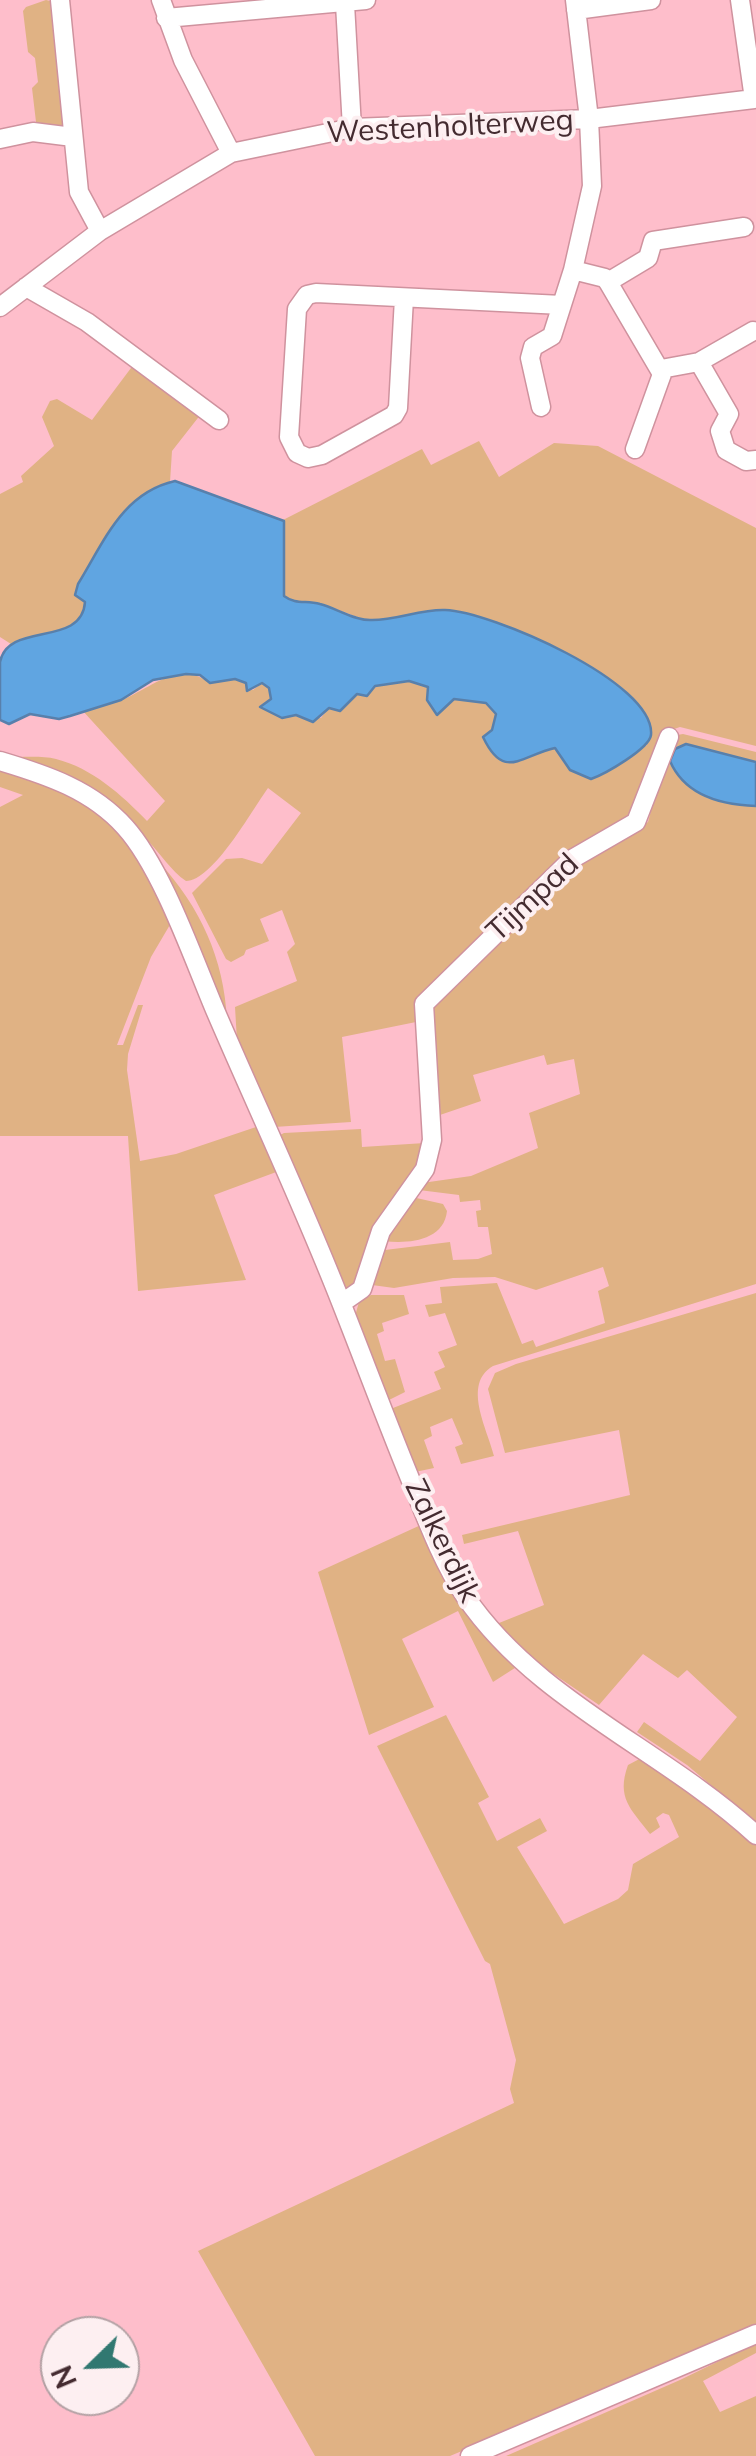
<!DOCTYPE html>
<html>
<head>
<meta charset="utf-8">
<style>
	body { margin:0 }
	#map { position:relative; width:756px; height:2456px; overflow:hidden; background:#febecb; font-family:Mulish,sans-serif }
	canvas { display:block }
	.north { position:absolute; left:40px; top:2316px; width:100px; height:100px; box-sizing:border-box; background:#fdeff1; border:2px solid #b3a1a4; border-radius:50%; rotate:247deg; font-size:28px; font-weight:700; line-height:40px; text-align:center; color:#442b30 }
	.north::after { content:''; display:block; margin:auto; width:35px; height:45px; background:#317871; clip-path:polygon(50% 0,100% 100%,50% 72%,0 100%) }
</style>
</head>
<body>
<div id="map">
<canvas width="756" height="2456"></canvas>
<div class="north">N</div>
</div>
<script>
const context = document.querySelector('canvas').getContext('2d');
context.lineJoin = 'round';
function fill(path, color) {
  context.fillStyle = color;
  context.fill(path, 'evenodd');
}
function trace(path, color, width, dash) {
  context.strokeStyle = color;
  context.lineWidth = width;
  context.lineCap = dash ? 'butt' : 'round';
  context.setLineDash(dash || []);
  context.stroke(path);
}
function drawText(font, color, halo, rows, align = 'center') {
  context.font = font + ' Mulish,sans-serif';
  context.lineWidth = 8;
  context.setLineDash([]);
  context.textBaseline = 'middle';
  context.strokeStyle = halo;
  context.fillStyle = color;
  for (const [text, x, y, turn = 0] of rows) {
    context.save();
    context.translate(x, y);
    context.rotate((+turn || 0) * Math.PI / 180);
    context.textAlign = isNaN(turn) ? turn : align;
    if (halo) context.strokeText(text, 0, 0);
    context.fillText(text, 0, 0);
    context.restore();
  }
}
fill(new Path2D(`
	M46,0L50,1L63,129L36,122L32,88L38,82L35,58L28,52L23,11L26,7Z
	M134,364L201,414L172,451L170,482C117,501 105,540 78,584L75,595L85,602C82,637 35,631 11,644L0,637V494L23,482L21,476L54,446L42,417L50,401L57,399L92,420Z
	M479,441L499,477L554,443L598,446L756,528V746L680,727L671,730L636,816L573,850L418,1005L416,1022L342,1037L351,1122L274,1127L237,1041L235,1007L297,981L287,952L295,944L282,910L260,919L269,941L246,950L244,955L231,962L226,959L192,893L226,859L242,858L262,864L301,813L268,788C252,810 213,881 186,881C171,871 160,853 148,841C112,804 67,769 17,757C29,757 44,756 56,759C92,768 122,795 147,821L165,801L82,710C94,707 109,705 121,700C151,689 177,659 210,683L235,679L246,683L247,690H253L262,683L269,688L271,700L261,706L321,718L329,707L340,711C356,689 393,673 420,683C430,687 438,696 445,704L454,699L486,702L497,714L492,730L547,750L555,748L564,763L591,779L647,745L622,689L541,641L447,609L368,621L325,605L293,603L284,597L283,520L422,449L431,465Z
	M683,734L756,752V762L686,744L670,761C685,796 723,805 756,806V1284L493,1366C462,1384 487,1428 494,1456L461,1464L455,1447L463,1444L452,1418L430,1427L432,1436L424,1440L434,1468L415,1472L388,1410L441,1389L434,1372L445,1367L438,1352L457,1345L445,1313L429,1317L425,1305L442,1303L440,1287L497,1283L522,1344L533,1340L536,1347L605,1323L598,1291L609,1286L603,1267L536,1290L495,1277L453,1278L394,1288L372,1285L378,1253L385,1250L450,1242L453,1260L478,1259L492,1254L488,1227H478L476,1211L481,1210L480,1200L460,1202L459,1195L419,1190L422,1183L471,1176L538,1148L529,1113L580,1094L574,1059L547,1065L544,1055L473,1075L481,1101L437,1116L429,1006L574,865L648,822L664,761L677,735Z
	M0,766L75,792L135,845L171,923L151,957L117,1045H123L138,1005H143L128,1054L127,1070L140,1161L176,1154L259,1126L279,1171L214,1195L246,1280L138,1291L128,1136H0V807L23,795L0,787Z
	M159,862C200,907 224,958 227,1020Z
	M361,1129L362,1147L425,1143V1152L361,1282L349,1289L341,1285L278,1136L284,1133Z
	M412,1197L443,1204L447,1211C444,1241 408,1244 384,1241Z
	M756,1293V1823L687,1765L637,1732L644,1722L700,1761L737,1717L687,1670L678,1678L643,1654L599,1705L530,1658L494,1625L544,1605L518,1531L464,1544L462,1535L630,1495L619,1430L505,1453L488,1389L495,1373L516,1364Z
	M371,1295H404L409,1314L382,1323L384,1331L377,1334L385,1361L395,1359L405,1392L385,1402L355,1316L359,1302Z
	M423,1524L518,1666L493,1682L458,1611L402,1639L434,1707L369,1735L318,1572Z
	M446,1715L489,1797L478,1803L497,1841L540,1818L547,1831L517,1847L564,1924L618,1899L628,1890L633,1864L679,1837L669,1815L663,1813L656,1818L660,1827L650,1834C631,1809 616,1798 628,1765L645,1756L756,1841V2327L450,2456H315L198,2251L514,2103L510,2089L516,2060L490,1964L485,1961L377,1746Z
	M756,2343V2353L703,2381L720,2412L756,2396V2456H506L680,2380Z`), '#e0b284');
const water = new Path2D(`
	M175,481L284,521V596C296,605 306,600 320,604C336,608 353,620 370,620C395,621 420,609 445,610C489,611 656,682 651,735C649,749 605,774 591,779L570,770L555,748C520,756 504,781 483,737L492,730L496,714L486,703L454,699L437,715L427,700L428,687L409,681L375,686L367,696L357,694L340,711L329,708L313,722L296,715L282,718L260,707L271,699L269,688L262,683L247,691L246,683L235,679L210,683L200,675L186,674L153,680L121,700L70,716L59,719L30,714L9,724L0,720C0,702 0,680 0,662C8,621 82,648 85,602L75,595L78,584C104,542 122,493 175,481Z
	M686,744L756,762V806C723,805 685,796 670,761L675,749Z`);
fill(water, '#60a5e1');
trace(water, '#5880ac', 2.5);
const minor = new Path2D(`
	M60,0L79,192L100,231
	M161,0L183,60L231,153
	M345,4L352,128
	M576,10L651,0
	M166,18L366,0
	M0,139L33,132L73,137
	M573,270L605,278L608,282
	M26,287L87,322L219,420
	M404,298L398,408L394,415L322,455L308,458L297,453L289,437L297,309L307,295L316,293L562,305
	M0,307L100,231L231,153L352,128L589,119L575,0
	M699,362L729,414L720,431L726,450L746,461L756,460
	M661,369L699,362L753,331
	M541,407L530,358L533,347L552,336L573,270L592,186L589,119L754,99L740,0
	M635,449L662,374L608,282L648,258L653,241L744,227
	M0,761C47,775 92,790 125,827C162,868 193,958 215,1010C258,1110 305,1209 344,1310C368,1371 391,1433 416,1493C430,1528 444,1564 465,1596C536,1701 664,1750 756,1835
	M342,1303L362,1289L381,1231L425,1169L432,1140L424,1004L572,859L636,822L669,737
	M470,2456L756,2334`);
trace(minor, '#cf929e', 21);
trace(minor, '#fff', 18);
drawText('30px', '#442b30', '#fdeff1', [
	["Westenholterweg",450,127,-3],
	["Tijmpad",533,898,-43],
	["Zalkerdijk",442,1541,64]
]);
</script>
</body>
</html>
